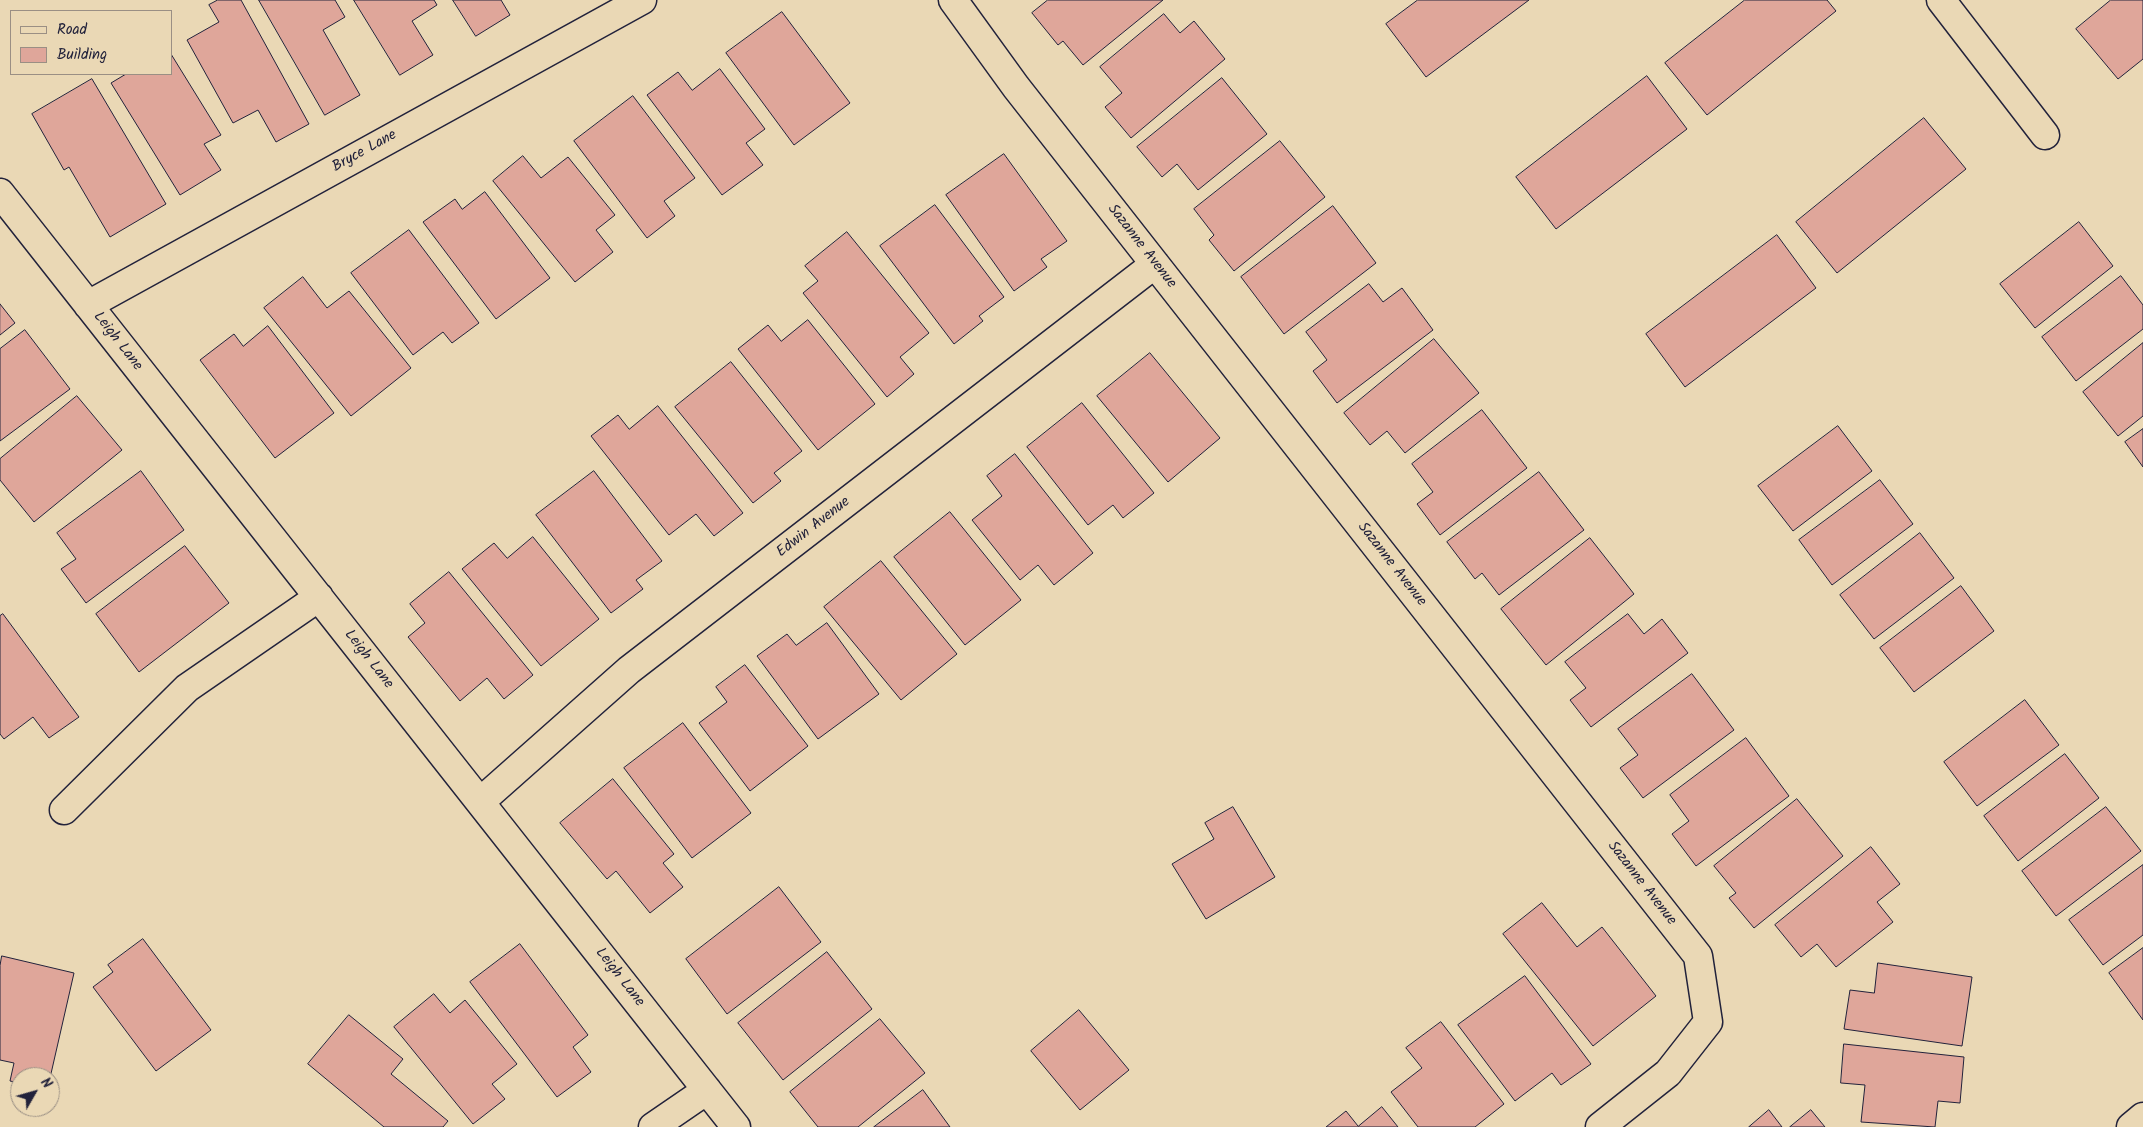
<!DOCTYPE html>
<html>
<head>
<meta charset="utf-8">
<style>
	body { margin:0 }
	#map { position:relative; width:2143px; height:1127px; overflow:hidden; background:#ead8b5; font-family:Kalam,sans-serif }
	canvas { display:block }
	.legend { position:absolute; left:10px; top:10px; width:162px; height:65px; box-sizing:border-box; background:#ead8b5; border:1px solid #9a8f84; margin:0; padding:6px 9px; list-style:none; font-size:15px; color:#22223b }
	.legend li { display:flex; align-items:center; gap:10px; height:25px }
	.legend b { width:25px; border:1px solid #9a8f84 }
	.north { position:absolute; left:10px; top:1067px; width:50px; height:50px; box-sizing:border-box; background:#ead8b5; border:1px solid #9a8f84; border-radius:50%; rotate:52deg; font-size:14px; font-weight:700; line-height:20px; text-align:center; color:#22223b }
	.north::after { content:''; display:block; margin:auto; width:18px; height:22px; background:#22223b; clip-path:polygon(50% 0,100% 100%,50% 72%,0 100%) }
</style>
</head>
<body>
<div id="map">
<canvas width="2143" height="1127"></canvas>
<ul class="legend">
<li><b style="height:6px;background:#ead8b5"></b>Road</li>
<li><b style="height:14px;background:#dfa69a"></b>Building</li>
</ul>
<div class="north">N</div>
</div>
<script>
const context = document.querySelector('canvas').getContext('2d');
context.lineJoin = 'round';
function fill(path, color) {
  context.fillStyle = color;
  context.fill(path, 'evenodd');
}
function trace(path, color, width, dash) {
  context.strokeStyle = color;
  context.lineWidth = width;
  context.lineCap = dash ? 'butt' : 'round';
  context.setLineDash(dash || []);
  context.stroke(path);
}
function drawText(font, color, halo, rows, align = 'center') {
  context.font = font + ' Kalam,sans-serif';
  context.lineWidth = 5;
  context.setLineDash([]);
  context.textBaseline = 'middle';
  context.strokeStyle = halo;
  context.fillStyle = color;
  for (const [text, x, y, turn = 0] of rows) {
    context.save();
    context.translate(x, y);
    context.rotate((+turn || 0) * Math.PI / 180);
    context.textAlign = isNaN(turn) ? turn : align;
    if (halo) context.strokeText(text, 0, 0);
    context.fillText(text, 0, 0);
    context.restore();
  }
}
const building = new Path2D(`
	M218,0H241L309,124L276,142L258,110L233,123L187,40L219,22L209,5Z
	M259,0H335L345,17L323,30L360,95L325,115Z
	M354,0H434L437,5L412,21L433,55L400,75Z
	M453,0H501L510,15L476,36Z
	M1048,0H1163L1083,65L1063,41L1058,45L1032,13Z
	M1418,0H1529L1426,77L1386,24Z
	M1745,0H1827L1836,11L1707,115L1665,63Z
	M2111,0H2143V59L2118,79L2076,29Z
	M782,12L850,103L794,145L726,53Z
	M1164,14L1180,33L1194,21L1225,59L1131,138L1105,107L1122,93L1100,67Z
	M171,54L221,135L204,144L221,170L180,195L111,83L126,74H171Z
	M720,69L765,129L746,143L763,165L722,195L647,95L678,72L692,90Z
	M1647,76L1687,129L1556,229L1516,177Z
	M1222,78L1267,134L1198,190L1177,164L1162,177L1137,147Z
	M92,79L166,204L110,237L69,167L64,170L32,114Z
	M633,96L695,178L664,201L675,216L647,238L574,141Z
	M1924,118L1966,169L1837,273L1796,222Z
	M1280,141L1325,197L1234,271L1209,240L1214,235L1194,209Z
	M1004,154L1067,241L1041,259L1047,267L1014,291L946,195Z
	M523,156L541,178L568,157L615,215L596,230L613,252L575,282L493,181Z
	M485,192L550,278L496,319L423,222L455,199L462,209Z
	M935,205L1004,297L979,316L983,321L954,344L880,246Z
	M1333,206L1376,263L1284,334L1241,277Z
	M2079,222L2113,266L2035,328L2000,284Z
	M409,230L479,323L452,343L443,332L413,355L351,273Z
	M847,232L929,333L900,357L914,374L887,397L803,293L818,281L805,266Z
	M1777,235L1816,288L1685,387L1646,334Z
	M2121,276L2143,305V329L2076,381L2042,337Z
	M303,277L327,308L349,291L411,368L351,416L264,308Z
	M1369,284L1383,302L1402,288L1433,330L1337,403L1313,371L1327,360L1306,332Z
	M0,304L15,323L0,335Z
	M808,320L875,404L818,450L738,349L768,325L781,341Z
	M268,326L334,413L275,458L200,360L234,334L243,346Z
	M25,330L70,389L0,441V349Z
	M1434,339L1479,393L1405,453L1387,431L1370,445L1344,413Z
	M2143,343V416L2118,436L2083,392Z
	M1150,353L1220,438L1168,482L1097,396Z
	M731,362L802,451L774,473L781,481L753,503L675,407Z
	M77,396L122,450L34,522L0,480V459Z
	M1082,403L1154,493L1123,518L1113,505L1088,525L1027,447Z
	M658,406L743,513L714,536L696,514L669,535L591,436L618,415L629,429Z
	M1482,410L1527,468L1440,535L1417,504L1433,492L1412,464Z
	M1838,426L1872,471L1793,531L1758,486Z
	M2143,429V467L2125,442Z
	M1015,454L1093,553L1054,585L1038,565L1020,580L972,520L1002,496L987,476Z
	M141,471L184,530L86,603L61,569L76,559L57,533Z
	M594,471L662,561L636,580L643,589L611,613L536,515Z
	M1539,472L1584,530L1499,595L1482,573L1475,579L1447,542Z
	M1880,480L1913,524L1832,585L1799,540Z
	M950,512L1021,600L965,645L894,557Z
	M1920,533L1954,578L1874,639L1840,595Z
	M533,537L599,619L541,666L462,569L494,543L507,558Z
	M1590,538L1634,594L1546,665L1501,609Z
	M185,546L229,603L139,672L96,614Z
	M881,561L957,654L901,700L824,607Z
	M449,572L533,675L504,699L487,678L460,701L408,637L425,623L410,604Z
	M1961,586L1994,631L1914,692L1880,648Z
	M3,614L79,717L49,738L33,717L4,739L0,734V616Z
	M1628,614L1644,634L1662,619L1688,653L1591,727L1570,700L1586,688L1565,662Z
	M827,623L879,694L818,739L757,656L787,634L796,645Z
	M745,665L808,746L750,791L699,723L727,702L716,687Z
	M1692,674L1734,730L1643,798L1620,768L1638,755L1618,729Z
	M2025,700L2059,745L1977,806L1944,762Z
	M683,723L751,813L692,858L624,768Z
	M1746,738L1789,796L1696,866L1672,834L1689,821L1670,795Z
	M2065,754L2099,798L2018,861L1984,816Z
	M613,779L674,854L663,863L683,887L650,913L616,871L607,879L560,823Z
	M1797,799L1843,856L1754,928L1729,898L1736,893L1714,866Z
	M1233,807L1275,877L1206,919L1172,864L1214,839L1205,823Z
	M2106,807L2141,851L2056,916L2022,871Z
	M1871,847L1900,884L1877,902L1893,922L1836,967L1817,944L1801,957L1775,925Z
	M2143,865V935L2103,965L2069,920Z
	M779,887L821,942L727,1014L686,959Z
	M1542,903L1577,947L1602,927L1656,996L1593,1046L1503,934Z
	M143,939L211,1030L156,1071L93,987L113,972L108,965Z
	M520,944L588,1035L573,1047L591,1072L557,1097L470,982Z
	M2143,948V1020L2109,973Z
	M827,952L872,1009L783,1080L738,1023Z
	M2,956L74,973L50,1078L20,1077V1083L10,1081L14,1063L0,1060V966Z
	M1878,963L1972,977L1962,1046L1844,1029L1850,990L1874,993Z
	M1525,976L1591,1064L1561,1085L1552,1073L1515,1101L1458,1025Z
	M434,994L450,1013L465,1000L517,1064L492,1084L505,1099L473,1124L394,1027Z
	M1079,1010L1129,1070L1080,1110L1031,1051Z
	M349,1015L403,1059L391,1074L448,1121L443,1127H384L308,1064Z
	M880,1019L925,1073L858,1127H818L790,1092Z
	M1441,1022L1504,1104L1475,1127H1418L1391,1092L1422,1068L1406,1048Z
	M1844,1044L1964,1057L1960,1103L1938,1101L1935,1127L1861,1122L1865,1085L1841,1083Z
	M923,1090L950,1127H874Z
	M1382,1107L1398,1127H1326L1346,1111L1358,1126Z
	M1769,1110L1782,1127H1749Z
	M1811,1110L1825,1127H1790Z`);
fill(building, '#dfa69a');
trace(building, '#22223b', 1);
const minor = new Path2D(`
	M953,0L1016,87L1698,956L1708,1022L1668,1073L1600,1127
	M1941,0L2045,135
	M0,193L736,1127
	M88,305L642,0
	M480,802L629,670L1155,264
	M64,810L187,688L319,597
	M653,1127L707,1090
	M2131,1127L2143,1117`);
trace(minor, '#22223b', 31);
trace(minor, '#ead8b5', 28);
drawText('15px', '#22223b', '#ead8b5', [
	["Bryce Lane",365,152,-29],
	["Sazanne Avenue",1141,247,52],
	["Leigh Lane",117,342,52],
	["Edwin Avenue",814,528,-38],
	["Sazanne Avenue",1391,565,52],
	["Leigh Lane",368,660,52],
	["Sazanne Avenue",1641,884,52],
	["Leigh Lane",619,978,52]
]);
</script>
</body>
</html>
